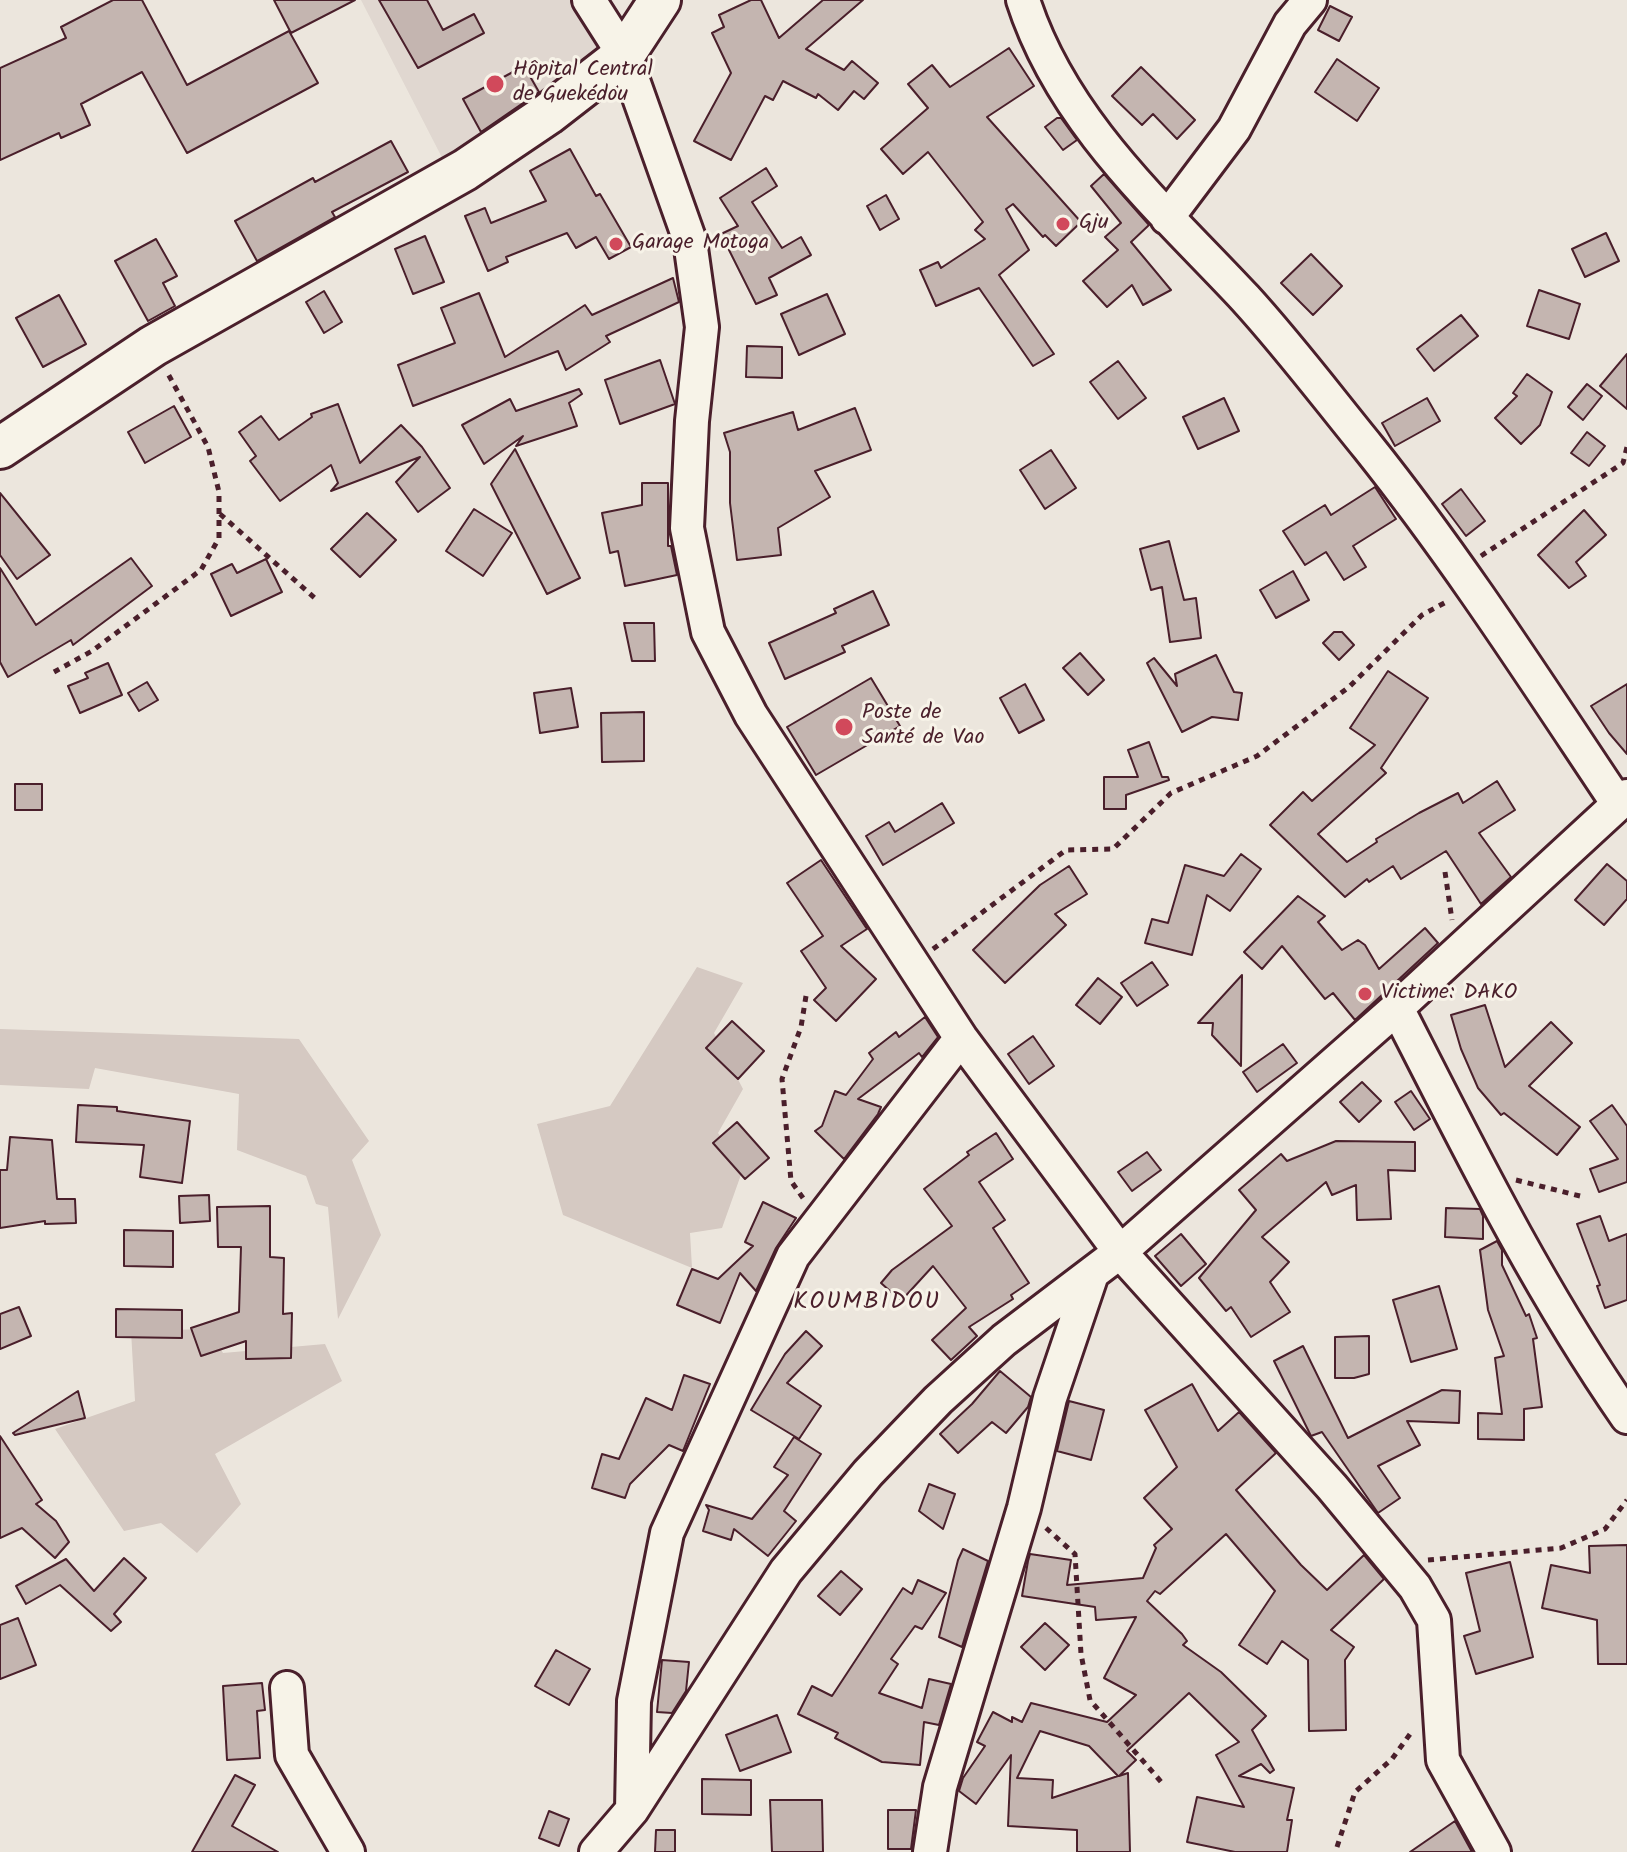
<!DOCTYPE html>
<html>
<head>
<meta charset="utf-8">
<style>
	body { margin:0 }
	canvas { display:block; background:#ece6dd }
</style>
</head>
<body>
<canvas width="1627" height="1852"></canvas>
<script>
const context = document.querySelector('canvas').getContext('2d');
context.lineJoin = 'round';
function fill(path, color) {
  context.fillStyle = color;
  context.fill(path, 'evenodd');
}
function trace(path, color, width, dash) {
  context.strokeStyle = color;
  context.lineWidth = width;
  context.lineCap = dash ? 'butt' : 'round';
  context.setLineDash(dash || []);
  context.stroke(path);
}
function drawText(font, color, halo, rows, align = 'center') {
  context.font = font + ' Kalam,sans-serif';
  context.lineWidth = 6;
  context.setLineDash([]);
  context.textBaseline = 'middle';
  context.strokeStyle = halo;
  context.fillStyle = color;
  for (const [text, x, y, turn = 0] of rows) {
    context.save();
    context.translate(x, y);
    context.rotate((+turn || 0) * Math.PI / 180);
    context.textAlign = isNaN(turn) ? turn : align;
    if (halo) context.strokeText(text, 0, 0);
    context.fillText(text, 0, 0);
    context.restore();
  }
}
fill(new Path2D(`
	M361,0H589L624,55L452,177Z`), '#e0d7d0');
fill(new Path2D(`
	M697,967L743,983L714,1033L743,1089L718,1133L743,1169L722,1228L690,1233L692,1268L563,1215L537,1124L610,1106Z
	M0,1029L299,1039L369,1141L352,1160L381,1235L338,1319L328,1207L316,1204L306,1176L237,1150L239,1094L95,1068L89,1089L0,1085Z
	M209,1329L223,1353L325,1344L342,1381L215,1454L241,1504L197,1553L161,1523L124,1531L55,1429L135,1401L131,1331Z`), '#d5c9c2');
const building = new Path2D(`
	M113,0H142L187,85L289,31L318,83L187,153L142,72L81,104L90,125L61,138L59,133L0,160V68L66,38L61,27Z
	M274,0H355L291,33Z
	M379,0H427L443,30L474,14L484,33L418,68Z
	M751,0H761L779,38L823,0H863L806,49L844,70L852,61L878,83L864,99L854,91L838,110L818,94L816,98L783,81L773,100L765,96L731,160L694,141L731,73L712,33L724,27L719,15Z
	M1330,6L1352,17L1339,41L1318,30Z
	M1009,48L1034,86L987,117L1081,222L1056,246L1045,235L1043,237L1013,204L1006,209L1029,250L999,275L1054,354L1033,366L979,288L936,306L920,270L938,262L941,268L985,239L975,230L983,222L928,152L903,174L881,149L928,108L908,84L932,65L950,87Z
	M1337,59L1379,88L1357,121L1315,92Z
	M524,66L539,92L481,132L463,99Z
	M1141,67L1195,120L1177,139L1153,114L1142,125L1112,96Z
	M1057,118H1061L1077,140L1063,150L1045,127Z
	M391,141L408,172L332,212L335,217L257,261L235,221L313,178L315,182Z
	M570,149L596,196L600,194L631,247L609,259L596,237L576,248L567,233L506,257L508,262L488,271L465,216L485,208L491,223L546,201L530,171Z
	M766,168L777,186L752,202L782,248L801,237L811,255L769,278L777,295L756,304L721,234L738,226L720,198Z
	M1104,174L1149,225L1131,242L1171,290L1143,305L1132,285L1107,307L1083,281L1118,250L1105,237L1121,223L1091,186Z
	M886,195L899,219L880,230L867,206Z
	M1606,233L1619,261L1585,277L1572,249Z
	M425,236L444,282L413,294L395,249Z
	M156,239L177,276L163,283L175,306L148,321L115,261Z
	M1311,254L1342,286L1313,315L1281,283Z
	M673,278L679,302L606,336L610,342L566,370L558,351L413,406L398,365L455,343L441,308L479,293L505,357L585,305L592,315Z
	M1539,290L1580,304L1569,339L1527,326Z
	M324,291L342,322L324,333L306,302Z
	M827,294L845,334L799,355L781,314Z
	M59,295L86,344L43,367L16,318Z
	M1461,315L1478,336L1434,371L1417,349Z
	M747,346L782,347V378L746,377Z
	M1627,354V409L1600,386Z
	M660,360L675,404L620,424L605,380Z
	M1118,361L1146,398L1118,419L1090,382Z
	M1527,374L1552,392L1540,425L1521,444L1495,418L1517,396L1513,393Z
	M1587,384L1602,396L1583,420L1568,407Z
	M579,389L582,394L569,403L577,426L516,446L523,436L484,464L462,425L510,399L516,411Z
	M1224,398L1239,431L1198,449L1183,417Z
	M1427,398L1440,421L1395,446L1382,423Z
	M338,404L360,463L401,425L422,447L450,488L418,512L396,482L420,457L331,491L338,483L331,465L280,501L250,461L256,456L239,432L261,416L279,440L312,417L311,414Z
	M174,406L191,437L145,463L128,432Z
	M855,408L871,450L815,471L830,497L778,528L781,555L737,560L730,503V452L724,433L793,412L798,430Z
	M1587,432L1605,446L1589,466L1571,453Z
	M515,449L580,578L547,594L491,484Z
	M1051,450L1076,488L1045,509L1020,470Z
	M642,483H668V546H671L677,575L625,586L618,551L610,553L602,513L642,505Z
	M1375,487L1396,519L1353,546L1366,567L1344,580L1326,552L1305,565L1283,531L1325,505L1331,515Z
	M1461,489L1485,521L1466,536L1442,504Z
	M0,493L50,555L17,579L0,555Z
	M474,509L512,533L483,576L446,551Z
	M1584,510L1606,535L1576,562L1586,576L1569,588L1538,555Z
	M367,513L396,540L360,577L331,549Z
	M1169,541L1184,600L1196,598L1201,638L1170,642L1162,587L1151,590L1140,549Z
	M131,558L152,586L73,645L71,640L8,677L0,662V568L36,625Z
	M266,559L282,592L231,616L211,574L232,564L237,573Z
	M1293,571L1309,600L1276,618L1260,590Z
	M873,591L889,625L842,646L845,652L785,679L769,643L836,613L834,609Z
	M624,623H654L655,661H632Z
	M1334,632H1342L1354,645L1339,660L1323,643Z
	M1080,653L1104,680L1088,695L1063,668Z
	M1216,655L1234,692L1242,693L1238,720L1212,717L1182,732L1147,663L1154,658L1177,686L1175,674Z
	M108,663L122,695L80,713L68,686L88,678L85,673Z
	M1388,671L1428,698L1381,768L1386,773L1318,834L1347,862L1377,842L1376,839L1419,813L1458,793L1463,803L1497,781L1515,810L1479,833L1511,877L1481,904L1446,851L1401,879L1393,866L1369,882L1367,879L1345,897L1270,825L1303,792L1312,801L1375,745L1350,728Z
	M871,678L900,726L816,775L787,727Z
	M147,682L158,700L139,711L128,693Z
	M1025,684L1044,720L1019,733L1000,698Z
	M1627,684V754L1609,733L1591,706Z
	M571,688L578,727L540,733L534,693Z
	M644,712V761L602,762L601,713Z
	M1149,742L1162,777H1168L1169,780L1126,795V809H1104V777H1138L1128,750Z
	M15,784H42V810H15Z
	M942,803L954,823L883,865L866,836L889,822L895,832Z
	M1241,854L1261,869L1230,911L1207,895L1192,955L1145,943L1152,919L1168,923L1185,865L1224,876Z
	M821,860L867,929L841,946L876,979L836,1021L814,1000L826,988L801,951L823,936L787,883Z
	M1607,864L1627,881V899L1604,925L1575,900Z
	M1069,866L1087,894L1055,914L1066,925L1005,983L973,950L1040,885Z
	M1298,896L1325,916L1318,922L1342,950L1358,940L1365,945L1379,969L1425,928L1438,943L1355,1020L1333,993L1325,999L1282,946L1262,969L1244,952Z
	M1152,962L1168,985L1137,1006L1121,983Z
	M1242,975L1241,1066L1212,1035L1213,1023H1198Z
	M1098,978L1122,997L1100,1024L1076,1005Z
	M1485,1005L1505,1067L1551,1022L1572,1043L1529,1086L1580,1127L1557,1155L1504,1113L1501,1115L1478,1088L1461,1049L1451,1015Z
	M925,1017L938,1037L922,1057L919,1053L858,1099L881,1107L878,1114L844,1159L815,1131L822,1126L835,1091L846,1095L873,1059L869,1053L896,1032L899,1037Z
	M732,1021L764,1051L738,1079L706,1048Z
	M1033,1036L1054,1066L1029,1084L1008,1054Z
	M1283,1044L1297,1063L1257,1092L1243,1072Z
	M1362,1082L1381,1101L1359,1122L1340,1102Z
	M1411,1091L1430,1119L1414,1130L1395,1102Z
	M78,1105L117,1107V1111L190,1121L182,1183L140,1177L144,1145L76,1142Z
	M1612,1105L1627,1126V1182L1599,1192L1590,1169L1618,1159L1590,1121Z
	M737,1122L769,1158L745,1179L713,1143Z
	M996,1133L1013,1159L979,1182L1005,1220L993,1228L1029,1283L1011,1295L1013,1299L969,1327L977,1336L951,1360L932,1340L966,1308L933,1266L901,1301L881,1283L892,1270L952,1226L924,1189L969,1155L967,1152Z
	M10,1137L52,1140L57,1199H75L76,1223L45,1224V1221L0,1228V1170H7Z
	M1336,1141L1415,1142V1171L1388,1170L1391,1219L1357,1220L1356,1185L1332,1195L1326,1182L1262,1237L1289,1262L1270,1282L1290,1312L1251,1337L1231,1307L1226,1311L1199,1278L1256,1210L1239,1190L1281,1154L1287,1161Z
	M1147,1152L1161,1170L1132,1191L1118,1172Z
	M209,1195L210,1221L180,1223L179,1196Z
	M763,1202L796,1218L776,1248L756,1291L740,1273L720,1323L677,1305L692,1269L718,1279L753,1246L745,1242Z
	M270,1206V1257L284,1258L283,1314L292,1313L291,1358L246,1359V1341L201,1356L191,1328L239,1312L241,1247H218L217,1207Z
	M1446,1208L1480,1209L1483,1216V1239L1445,1237Z
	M1600,1216L1609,1241L1627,1234V1300L1605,1308L1597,1286L1600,1285L1577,1224Z
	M124,1230L173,1231V1267L124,1266Z
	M1181,1234L1206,1264L1181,1286L1155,1256Z
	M1497,1241L1502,1250V1265L1526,1316L1529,1314L1537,1338L1533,1339L1542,1407L1524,1409V1440L1478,1439V1413L1502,1414L1495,1358L1504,1356L1488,1310L1480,1250Z
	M1439,1286L1457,1349L1411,1362L1393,1300Z
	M19,1307L31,1336L0,1349V1314Z
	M116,1309L182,1310V1338L116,1337Z
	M806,1331L822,1346L787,1383L821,1406L799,1439L751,1410L785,1354Z
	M1369,1336V1374L1354,1378H1335V1337Z
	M1303,1346L1348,1438L1442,1390L1460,1391L1459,1423L1407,1421L1420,1445L1378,1466L1400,1498L1378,1513L1322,1432L1311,1436L1274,1361Z
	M1000,1371L1031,1397L1028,1407L1006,1433L992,1422L958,1453L940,1434L972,1404Z
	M684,1375L710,1384L683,1451L669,1445L630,1484L625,1498L592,1488L602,1454L619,1459L646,1398L672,1410Z
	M1192,1384L1218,1431L1239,1412L1276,1453L1236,1490L1301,1565L1327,1590L1364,1555L1384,1579L1331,1630L1354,1647L1345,1660L1346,1730L1309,1731L1308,1660L1282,1641L1267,1664L1239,1645L1275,1591L1226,1534L1160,1594L1155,1591L1147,1601L1182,1634L1187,1641L1183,1645L1221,1672L1266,1716L1252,1730L1274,1770L1270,1773L1261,1764L1239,1776L1294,1788L1287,1820H1292L1287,1852H1235L1187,1842L1197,1797L1244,1807L1216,1755L1239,1742L1189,1693L1127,1751L1136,1760L1119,1776L1128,1773L1130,1852H1077V1830L1008,1826L1011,1755L976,1804L959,1791L963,1778L985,1746L977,1742L993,1712L1012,1722V1717L1022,1722L1031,1703L1107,1722L1136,1695L1104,1678L1136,1617L1096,1620L1095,1607L1022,1596L1028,1561L1030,1554L1071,1560L1067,1585L1143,1578L1156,1548L1154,1545L1172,1529L1144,1498L1177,1467L1145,1410ZM1040,1731L1089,1746L1118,1776L1052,1798L1053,1780L1017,1778Z
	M78,1391L85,1418L15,1435L13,1433Z
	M1069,1401L1104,1410L1091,1460L1057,1451Z
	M0,1436L42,1500L36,1504L56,1521L69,1542L55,1558L22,1528L0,1538Z
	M794,1437L821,1454L784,1511L796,1521L768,1556L734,1529L731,1540L703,1531L709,1510L706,1505L752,1519L788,1475L774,1467Z
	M929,1484L955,1494L943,1529L919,1511Z
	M1627,1545V1664H1598L1597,1620L1542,1608L1551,1565L1590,1573L1589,1546Z
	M963,1549L988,1561L962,1647L939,1637L958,1560Z
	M124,1558L146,1578L114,1614L121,1622L111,1631L60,1585L26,1604L16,1586L66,1559L94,1591Z
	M1510,1562L1533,1657L1476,1674L1464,1636L1480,1631L1466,1573Z
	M841,1571L862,1589L840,1615L818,1596Z
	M918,1580L946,1593L922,1629L915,1626L891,1659L898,1664L879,1693L922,1708L929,1679L951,1684L939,1725L924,1722L920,1765L882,1762L835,1738L838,1733L798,1714L812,1686L832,1696L903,1588L912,1594Z
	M18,1618L36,1665L0,1679V1625Z
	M1045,1623L1069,1645L1045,1670L1021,1647Z
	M556,1650L590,1669L569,1705L535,1686Z
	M662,1660L689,1662L686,1691L672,1713L657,1712Z
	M262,1683L265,1710L257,1711L260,1758L227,1760L223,1686Z
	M777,1715L791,1752L740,1771L726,1735Z
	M235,1775L255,1785L232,1826L278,1852H192Z
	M702,1779L751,1780V1815L702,1814Z
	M770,1800H822L823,1852H772Z
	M888,1810H916L911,1849H888Z
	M549,1811L569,1819L559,1846L539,1838Z
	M1455,1821L1472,1852H1410Z
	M656,1830H675V1852H655Z`);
fill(building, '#c4b5b0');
trace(building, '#4a1f2b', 2);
const minor = new Path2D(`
	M589,0L624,55L690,241L702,327L692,421L687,528L708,632L751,715L961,1038L1120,1252L1332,1487L1415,1587L1434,1620L1443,1760L1494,1852
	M1023,0C1062,122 1161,208 1245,298C1288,345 1328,398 1368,447C1459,561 1537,683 1618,804
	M1167,218L1234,129L1290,24L1310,0
	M1397,1008C1468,1147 1538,1289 1627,1417
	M287,1688L292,1755L348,1852
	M632,1810L634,1701L667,1533L793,1256L961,1038
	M596,1852L632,1810L786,1571L868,1473L938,1400L1004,1340L1120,1252L1397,1008L1627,796
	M930,1852L940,1787L1024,1508L1050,1398L1092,1274`);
const major = new Path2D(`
	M0,448L153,346L465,170L548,114L624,55L660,0`);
trace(minor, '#4a1f2b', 38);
trace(major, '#4a1f2b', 46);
trace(new Path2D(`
	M220,514L317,600
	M1481,556L1623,463L1627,447
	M54,672L92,651L201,570L219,538V492L208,447L167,372
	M1445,872L1452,920
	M933,949L1066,850L1113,849L1171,793L1257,756L1349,687L1422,615L1448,601
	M1516,1180L1584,1197
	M803,1198L791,1181L782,1079L801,1027L806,996
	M1046,1528L1075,1554L1081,1654L1090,1700L1163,1784
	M1428,1560L1561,1548L1605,1529L1627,1500
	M1337,1847L1355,1792L1392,1759L1413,1730`), '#4a1f2b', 5, [6, 6]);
trace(minor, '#f7f3e8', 32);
trace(major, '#f7f3e8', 40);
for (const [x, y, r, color] of [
	[495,84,10,"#d1495b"],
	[1063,224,8,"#d1495b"],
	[616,244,8,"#d1495b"],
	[844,727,10,"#d1495b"],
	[1365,994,8,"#d1495b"]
]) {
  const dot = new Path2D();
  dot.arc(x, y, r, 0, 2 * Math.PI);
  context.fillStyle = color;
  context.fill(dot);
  trace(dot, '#f7f3e8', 3);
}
drawText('22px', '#4a1f2b', '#f7f3e8', [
	["Hôpital Central",513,71],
	["de Guekédou",513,96],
	["Gju",1079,224],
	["Garage Motoga",632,244],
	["Poste de",862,714],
	["Santé de Vao",862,739],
	["Victime: DAKO",1381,994]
], 'left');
context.letterSpacing = '2px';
drawText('24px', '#4a1f2b', '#f7f3e8', [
	["KOUMBIDOU",867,1304]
]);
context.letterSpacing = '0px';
</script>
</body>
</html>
